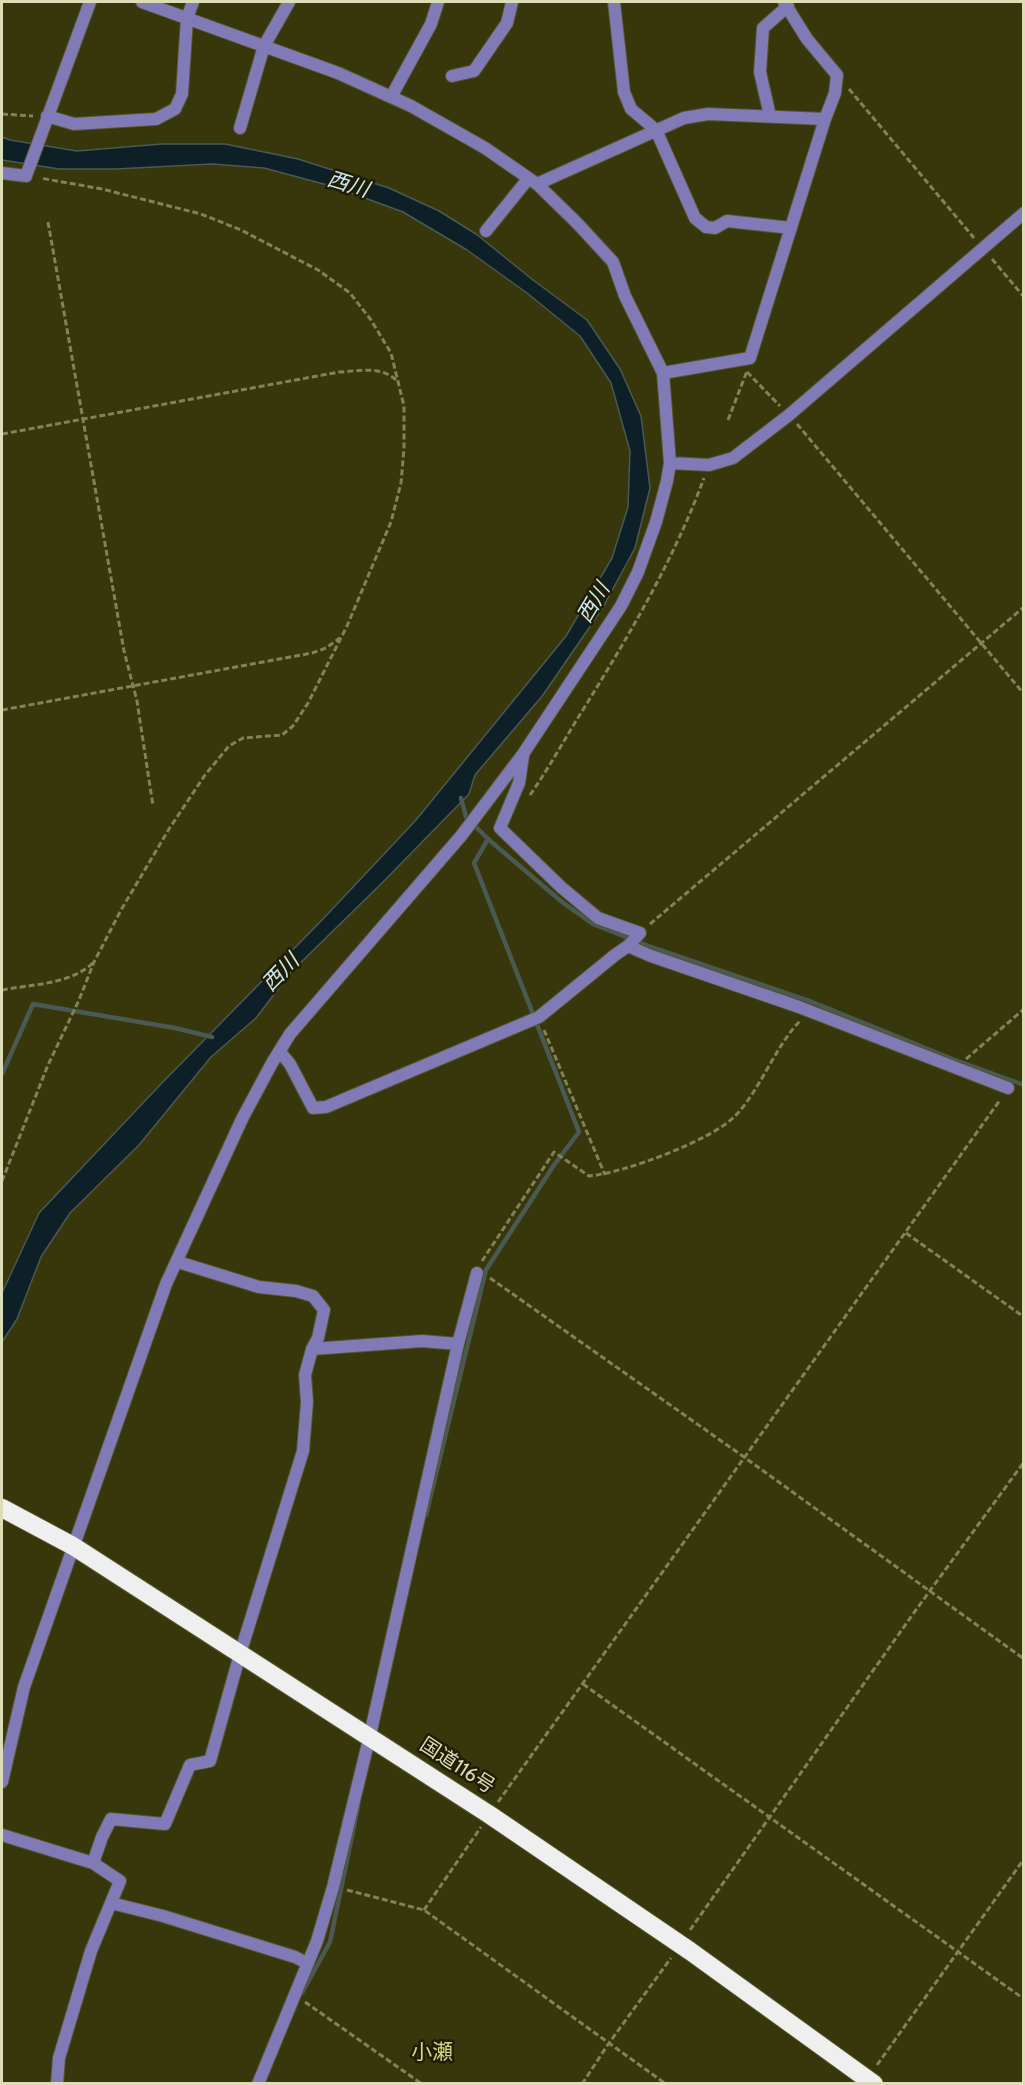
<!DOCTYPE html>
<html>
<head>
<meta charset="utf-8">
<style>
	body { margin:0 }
	#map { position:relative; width:1025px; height:2085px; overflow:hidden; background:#38370c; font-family:Cabin,sans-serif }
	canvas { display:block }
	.frame { position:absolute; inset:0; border:3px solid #dcddb6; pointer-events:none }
</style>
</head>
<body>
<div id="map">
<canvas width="1025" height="2085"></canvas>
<div class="frame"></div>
</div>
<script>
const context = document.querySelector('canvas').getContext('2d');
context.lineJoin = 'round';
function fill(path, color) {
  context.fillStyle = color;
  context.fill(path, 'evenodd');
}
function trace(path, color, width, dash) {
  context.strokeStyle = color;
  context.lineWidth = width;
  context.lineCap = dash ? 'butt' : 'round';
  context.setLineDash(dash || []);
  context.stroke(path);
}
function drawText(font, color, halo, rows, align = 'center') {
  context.font = font + ' Cabin,"Noto Sans JP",sans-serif';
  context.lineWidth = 5;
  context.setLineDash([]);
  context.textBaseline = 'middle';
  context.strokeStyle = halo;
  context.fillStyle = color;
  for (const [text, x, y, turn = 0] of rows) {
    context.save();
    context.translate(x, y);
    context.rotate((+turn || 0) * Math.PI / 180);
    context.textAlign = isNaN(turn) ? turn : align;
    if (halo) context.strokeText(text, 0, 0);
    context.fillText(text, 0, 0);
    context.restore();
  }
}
const water = new Path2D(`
	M2,137L10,140L77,151L162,144H225L298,159L389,188L439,211L476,234L533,280L587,320L620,369L641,416L650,488L635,548L602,609L543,695L475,775L469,794L382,883L291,972L256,1018L211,1057L139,1145L70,1213L41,1257L17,1319L2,1342V1293L39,1213L159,1086L323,919L416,820L566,636L612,558L628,507L630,451L611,383L580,336L527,293L467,250L403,212L335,187L264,168L212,164L116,169H59L2,160Z`);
fill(water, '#0d2028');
trace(water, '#4b5953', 1.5);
trace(new Path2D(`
	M461,798L466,817L488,839L562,902L593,924L651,947L812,1002L955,1060L1024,1085
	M2,1074L33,1004L175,1028L212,1037
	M426,1515L486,1270L554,1165L579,1132L474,863L488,839
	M302,1993L330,1942L358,1807`), '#4b5953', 4.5);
const street = new Path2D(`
	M614,2L624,92L631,109L656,130L695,218L706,227L715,228L727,221L791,228
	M452,76L474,71L507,23L512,2
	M391,97L431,24L438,2
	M47,116L74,124L156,119L175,109L182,94L187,18L193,2
	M770,116L760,72L763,28L788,6
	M240,128L264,46L289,2
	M2,173L26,176L90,2
	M537,184L684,118L708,114L825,119
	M486,231L528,179
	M663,373L750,358L825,119L835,93L837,75L807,39L784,2
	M670,463L709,465L733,458L789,415L1024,213
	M628,946L651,956L799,1007L1008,1088
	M280,1052L290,1064L313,1108L326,1107L539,1017L615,955L628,946L640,933L598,918L561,887L500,828L519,783L523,756
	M312,1349L422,1341L458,1344
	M2,1782L24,1687L166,1284L242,1119L272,1063L290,1034L461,836L523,754L621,606L638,572L656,522L667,481L670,463L663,373L625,296L613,262L577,223L537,184L485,148L411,106L338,73L142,2
	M2,1835L93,1863L120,1881L91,1951L59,2058L57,2084
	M93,1863L102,1837L111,1819L165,1824L190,1765L210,1761L240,1654L303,1451L307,1402L305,1375L312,1349L318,1338L324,1310L313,1296L296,1291L259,1287L178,1262
	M111,1903L163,1916L295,1957L307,1963
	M258,2084L317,1941L333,1887L370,1735L458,1344L477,1273`);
const highway = new Path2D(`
	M2,1508L73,1546L490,1815L690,1951L874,2084`);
trace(street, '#56552b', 14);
trace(highway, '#56552b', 20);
trace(new Path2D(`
	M849,89L974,238
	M2,114L33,116
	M48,222L124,651L137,701L153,806
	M992,259L1024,297
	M747,372L780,406
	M728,420L747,371
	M797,424L1024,694
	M2,434L339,372C360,371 382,365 398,382
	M2,710L312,653L326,648L340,638
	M530,795C549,768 564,740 581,713C628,637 673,562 704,478
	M650,924L1024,607
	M2,990C32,984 69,985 93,963
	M544,1030L605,1175
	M966,1059L1024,1009
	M2,1181L48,1065L79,1000L94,962L121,910L169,829L205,775L229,746L243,738L282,735L293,726L308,703L347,626L391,522L401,483L404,448V406L391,353L371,320L350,293L318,270L241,230L201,214L102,189L40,178
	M906,1233L1024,1317
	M482,1261L554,1152L589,1176C624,1173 713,1140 736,1115C760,1090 776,1045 800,1021
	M490,1278L744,1457L1024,1659
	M583,1684L1024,1999
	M498,1802L1000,1100
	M347,1890L424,1910L666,2084
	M424,1910L481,1827
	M690,1930L913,1614L1024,1462
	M305,2002L422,2084
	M877,2065L1024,1859
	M582,2084L609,2043L671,1958`), '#828258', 3, [6, 3]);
trace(street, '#807ab7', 12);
trace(highway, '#efefef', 18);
drawText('20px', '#dcddb6', '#1f1e00', [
	["国道116号",457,1766,33]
]);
drawText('italic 21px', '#cde9f7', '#1f1e00', [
	["西川",348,185,17],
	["西川",594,603,-59],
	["西川",281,973,-46]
]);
drawText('21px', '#d5d585', '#1f1e00', [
	["小瀬",432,2053]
]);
</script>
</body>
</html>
